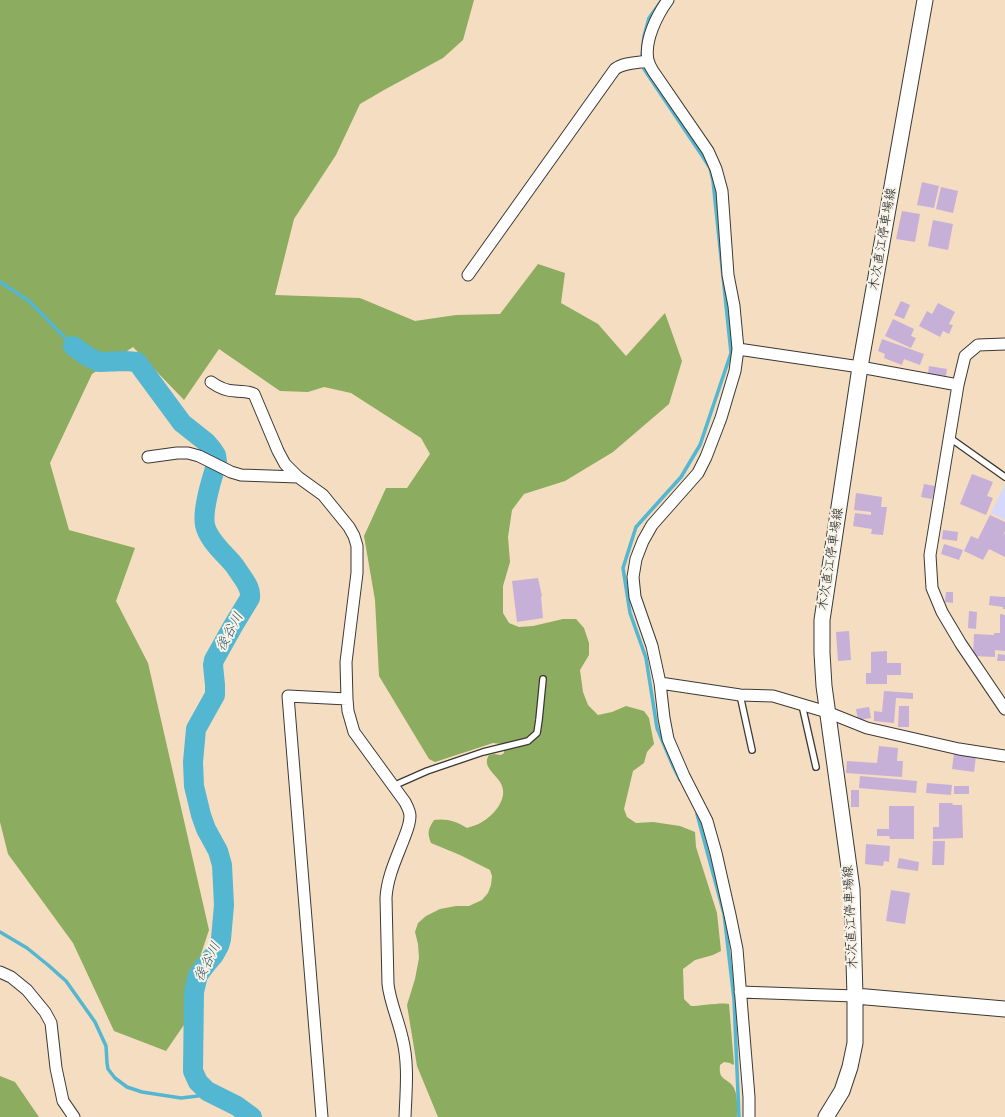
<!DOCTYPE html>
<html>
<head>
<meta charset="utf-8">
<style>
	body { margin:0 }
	canvas { display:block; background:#f4ddc0 }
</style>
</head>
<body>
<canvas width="1005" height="1117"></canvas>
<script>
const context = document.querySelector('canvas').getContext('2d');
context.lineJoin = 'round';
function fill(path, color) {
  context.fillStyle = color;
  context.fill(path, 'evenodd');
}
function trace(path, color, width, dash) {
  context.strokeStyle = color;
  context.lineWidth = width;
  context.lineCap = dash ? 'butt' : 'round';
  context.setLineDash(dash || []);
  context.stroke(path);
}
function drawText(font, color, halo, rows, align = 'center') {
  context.font = font + ' Itim,"Klee One",sans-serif';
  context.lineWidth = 4;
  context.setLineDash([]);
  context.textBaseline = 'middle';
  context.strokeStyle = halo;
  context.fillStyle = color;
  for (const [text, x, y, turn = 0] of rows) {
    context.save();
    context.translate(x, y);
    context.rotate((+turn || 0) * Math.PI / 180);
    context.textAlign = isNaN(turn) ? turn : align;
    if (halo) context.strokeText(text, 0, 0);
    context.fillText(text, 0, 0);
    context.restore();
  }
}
fill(new Path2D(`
	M1005,484V520L991,513Z`), '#d6d8f9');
fill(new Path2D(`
	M0,0H474L463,40L443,58L384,90L360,104L336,155L294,219L275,295L360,298L415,321L456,315L500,314L538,264L565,273L561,303L598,324L626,356L665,313L682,361L669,404L613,452L565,481L524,494L512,510L508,537L510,562L503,586V613L509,623L519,627L533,626L563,619H576L584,628L589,643V655L580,670L583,692L588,705L598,715L612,712L626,706L644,711L649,718L654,744L647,752L644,763L633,771L624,809L627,817L636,823L653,822L680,826L695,832L696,847L717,913L721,951L713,955L695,960L683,969L684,999L691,1006C699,1006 723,1002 729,1004L734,1064L733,1065L730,1063L724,1062L720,1065C718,1082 728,1077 734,1088C738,1096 737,1108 737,1117H438L417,1066L407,1005L415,979L419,958L418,944L415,932L418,923L426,916L440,909L456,906H469L482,900L488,893L491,885L492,876L490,870L460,855L431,843C427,833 428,829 434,820C445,818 457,821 467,828C470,827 473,826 476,825C489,820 505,804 503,790C502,776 480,769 489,755L494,754L501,755L504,753V749L501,744L493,743L435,762L429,759L379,676L375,600L364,536L386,488H407L430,454L421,438L351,393L324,387L308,392L280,391L219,349L184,400L133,347L92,374L50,463L69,530L135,548L116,601L148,663L209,930L194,975L188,1019L166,1051L114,1031L73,943L8,854L0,822Z
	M0,1076L15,1082L39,1117H0Z`), '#8cac5f');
trace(new Path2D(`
	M662,0L649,18L644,36L642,56L644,69L703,157L710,168L713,181L731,353L700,445L681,477L636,527L623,568L630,613L646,658L657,728L673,766L680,780
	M0,282L29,301L73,346
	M697,814L724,914L734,999L739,1117
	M0,932L27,948L48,965L66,981L95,1022L106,1046L107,1063L108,1069L115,1078L127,1087L142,1092L181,1098L198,1096L207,1091`), '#53b7d2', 3.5);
trace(new Path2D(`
	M73,346L87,356L99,362L126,361L137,362L182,423L206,442L212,449L216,455L217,462C212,478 202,509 205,525C208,540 225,554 234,565C237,569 240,574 243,578C247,584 251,590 250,598L233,626L214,660L213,665L215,685V695L196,729L193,762L194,786L201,815L206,829L218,851L222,865L224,905L221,939L219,946L214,955L208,962L198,975L194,992L193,1071L198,1082L207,1091L237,1106L252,1117`), '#53b7d2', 20);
fill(new Path2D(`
	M922,182L939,186L934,208L917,205Z
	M941,187L958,191L953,213L936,209Z
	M902,211L920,214L915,242L896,239Z
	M933,220L953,224L948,250L928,246Z
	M901,301L910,305L904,319L894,315Z
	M938,303L955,312L949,324L953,325L949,334L943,331L940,337L919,326L927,311L932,314Z
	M893,319L914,329L911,336L916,338L911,348L885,336Z
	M882,339L924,354L920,365L904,359L902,365L884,358L885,354L878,351Z
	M929,366L947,369L946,376L928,374Z
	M972,474L993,482L987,496L993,498L986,515L960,504Z
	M924,484L935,486L932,499L921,497Z
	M856,493L882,497L881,507H887L883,535L871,534L872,529L853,526L855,513L871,515V512L854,510Z
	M990,515L1005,522V531L1003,536L1005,533V557L989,549L983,560L964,551L971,536L978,539Z
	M943,530L958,532L957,541L942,539Z
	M944,544L963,550L959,560L941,554Z
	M538,578L542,596L541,597L543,618L517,622L512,581Z
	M946,592H953V603L945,602Z
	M990,596L1005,597V609H1003V607L989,605Z
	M969,611L977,612L976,629L968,628Z
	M1000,614L1005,615V651L995,650V657L973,656L974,634L994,635V633H1000Z
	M849,631L851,660L838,661L836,632Z
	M887,651V663H901V675H887V684H866V673H871V652Z
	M998,654L1005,655V661H997Z
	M884,691L913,693V699L896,698L894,723L874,721V711L882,712Z
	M899,706H909V727H898Z
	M869,707L871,718L858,720L856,709Z
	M879,746L898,748L897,761H903L902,777L846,773L847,761L877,763Z
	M954,753L976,756L974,772L952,769Z
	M860,776L917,781L916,793L859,788Z
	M927,783L952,785L951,795L926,793Z
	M954,786H969V794H954Z
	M851,790H859V807H851Z
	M939,803H952L953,805H962L963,838L933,839V827H939Z
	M889,806H914V839H890L889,836H877V829H889Z
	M933,841H945L944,865H932Z
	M866,844L890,846L889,862L884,861L883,866L865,864Z
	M899,858L919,862L918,871L897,868Z
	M891,890L910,893L905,924L886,921Z`), '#c7b0d8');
const lane = new Path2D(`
	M950,438L1005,477
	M740,695L752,750
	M802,705L816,767
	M393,786L427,771L483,752L528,741L537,733L539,720L543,679`);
const street = new Path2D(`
	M668,0C657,15 644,41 648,60C649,64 651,68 653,71L708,151L716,169L722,191L728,275L734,306L738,349L735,371L721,418L706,457L698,473L652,525L643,541L636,559L633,577L635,597L652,646L660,683L664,718L668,739L684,776L707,821L716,853L730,915L737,949L749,1097V1117
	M468,275L615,69C624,62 638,63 648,61
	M1005,344L978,345L965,356L958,385L930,555L932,588L942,612L961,644L1005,709
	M738,349L860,367L958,385
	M211,382C218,387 226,391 235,391C242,392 248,391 254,394L278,451L285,464L298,477L323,495L349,527L354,536L357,546V573L346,662L347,699L348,711L354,732L405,802C407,806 410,811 410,816C410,825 406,833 403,841C396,859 387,878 386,898L388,984C390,1002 398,1019 402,1037C409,1063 406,1091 405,1117
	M148,457L177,453H188L199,456L231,472L241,475L298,477
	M660,683L740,695L773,696L827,712L867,728L959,749L1005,756
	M0,972L11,977L27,990L45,1012L51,1023L56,1068L63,1101L74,1117
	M740,992L855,996
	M322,1117L288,696L347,699`);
const secondary = new Path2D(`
	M855,996L1005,1009
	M826,1117L842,1091L850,1067L855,1043V996L852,889L824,686L822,653V620L860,367L925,0`);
trace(lane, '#3c3935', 8);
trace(street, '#3c3935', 13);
trace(secondary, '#3c3935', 17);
trace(lane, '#fff', 5.5);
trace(street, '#fff', 11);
trace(secondary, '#fff', 15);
drawText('13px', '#1c1c1c', '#f7f3e8', [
	["木次直江停車場線",883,239,-80],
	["木次直江停車場線",831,559,-81],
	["木次直江停車場線",851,917,-93]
]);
drawText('italic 14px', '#325a65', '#f7f3e8', [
	["後谷川",230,632,-61],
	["後谷川",208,962,-63]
]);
</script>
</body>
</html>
